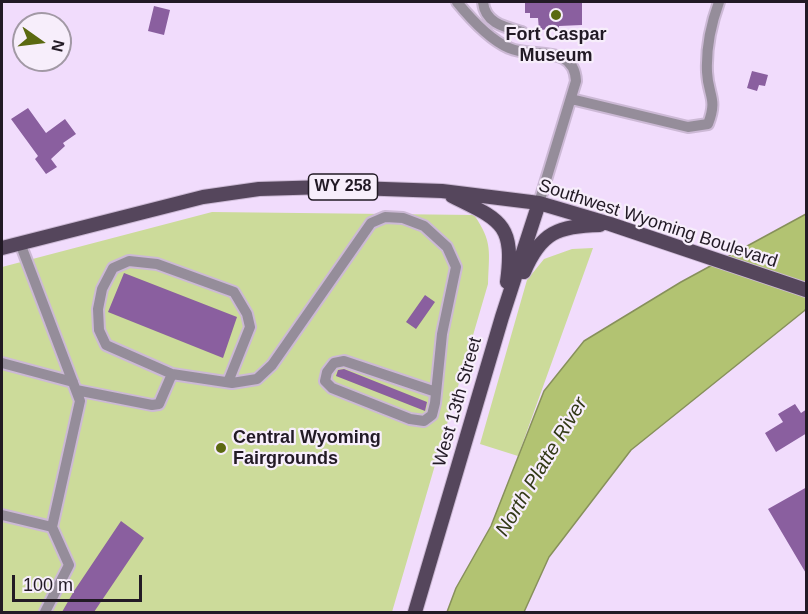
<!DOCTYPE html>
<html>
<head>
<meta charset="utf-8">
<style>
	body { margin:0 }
	#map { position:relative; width:808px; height:614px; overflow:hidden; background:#f1dcfc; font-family:Helvetica,sans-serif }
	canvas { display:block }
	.frame { position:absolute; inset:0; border:3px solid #221a25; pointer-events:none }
	.north { position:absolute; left:12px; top:12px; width:60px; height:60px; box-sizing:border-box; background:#f7eefb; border:2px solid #a299a5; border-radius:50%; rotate:104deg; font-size:16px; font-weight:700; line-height:24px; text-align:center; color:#221a25 }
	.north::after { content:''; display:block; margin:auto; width:21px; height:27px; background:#5b6911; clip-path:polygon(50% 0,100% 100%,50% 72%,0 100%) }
	.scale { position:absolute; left:12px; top:575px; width:130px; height:27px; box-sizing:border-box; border:3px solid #221a25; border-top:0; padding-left:8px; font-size:18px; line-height:21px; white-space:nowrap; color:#221a25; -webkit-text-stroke:4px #f7eefb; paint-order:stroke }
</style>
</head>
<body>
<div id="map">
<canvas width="808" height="614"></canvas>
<div class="frame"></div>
<div class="north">N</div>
<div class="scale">100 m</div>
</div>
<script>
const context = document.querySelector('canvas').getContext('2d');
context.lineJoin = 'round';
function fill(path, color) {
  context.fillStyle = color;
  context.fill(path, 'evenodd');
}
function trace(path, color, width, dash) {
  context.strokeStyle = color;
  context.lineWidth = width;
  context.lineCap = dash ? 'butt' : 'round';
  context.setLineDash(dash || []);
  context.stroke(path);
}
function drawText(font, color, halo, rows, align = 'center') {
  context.font = font + ' Helvetica,sans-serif';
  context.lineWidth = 4.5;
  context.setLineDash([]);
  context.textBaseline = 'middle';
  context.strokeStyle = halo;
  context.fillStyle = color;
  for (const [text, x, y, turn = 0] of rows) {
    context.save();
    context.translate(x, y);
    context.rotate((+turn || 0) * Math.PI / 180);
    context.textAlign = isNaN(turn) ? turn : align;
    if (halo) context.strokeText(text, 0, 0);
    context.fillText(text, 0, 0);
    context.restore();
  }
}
fill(new Path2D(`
	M212,212L474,215C493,242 489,252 488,284L392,612H2V267Z
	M593,248L518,456L480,444L527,280L544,259L572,249Z`), '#ccdb9a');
const water = new Path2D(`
	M806,214V309L804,311L631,450L549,557L524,612H447L456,588L491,526L544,391L584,341L681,282Z`);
fill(water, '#b2c372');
trace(water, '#87905b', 1.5);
fill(new Path2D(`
	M525,2H582V25L559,26V29L539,30L538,18H530V13H525Z
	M154,6L170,10L164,35L148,31Z
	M752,71L768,75L765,86L759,85L757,91L747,88Z
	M28,108L46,133L65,119L76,134L63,143L65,146L51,159L57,167L46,174L35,159L38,156L11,119Z
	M124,273L237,317L223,358L108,312Z
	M425,295L435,302L416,329L406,322Z
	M344,369L427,402L425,411L336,376L338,370Z
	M795,404L801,413L807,409V433L776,452L765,433L783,422L778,414Z
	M807,487V575L768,509Z
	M121,521L144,538L94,612H62L74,591Z`), '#8a5f9f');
const minor = new Path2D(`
	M457,2C470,18 489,39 509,48C532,59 574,43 576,81L539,203
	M483,2C485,23 504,27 522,32
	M571,99L688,127L708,124C718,98 708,96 707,72C706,48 711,24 719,2
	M20,243L80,401L52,527L69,565L45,612
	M2,363L73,382
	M172,374L106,345L99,330L98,309L102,289L113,268L129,261L157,264L234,292L247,314L250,327L228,382
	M76,390L152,405L159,404L172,374L232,383L257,379L272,365L371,223L385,217L403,218L424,226L447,247L456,267L442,334L435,403L432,415L424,421L410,419L332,388L325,381L327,372L334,363L344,361L436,392
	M2,515L52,527`);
const major = new Path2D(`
	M452,196C500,220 515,223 507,282
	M2,248L203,197L259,189L327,187L442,191L539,203L610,224L806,290
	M524,272C541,232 558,226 600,225
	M415,612L502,317L539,203`);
trace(minor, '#ccb9d5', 14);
trace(major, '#ccb9d5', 16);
trace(minor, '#958d9a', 10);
trace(major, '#55465c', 14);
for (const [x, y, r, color] of [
	[556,15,6,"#5b6911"],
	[221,448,6,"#5b6911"]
]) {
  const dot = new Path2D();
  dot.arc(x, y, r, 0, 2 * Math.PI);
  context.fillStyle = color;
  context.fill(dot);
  trace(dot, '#f7eefb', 2);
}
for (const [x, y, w] of [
	[343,187,69]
]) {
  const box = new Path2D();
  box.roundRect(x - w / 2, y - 13, w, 26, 4.5);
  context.fillStyle = '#f7eefb';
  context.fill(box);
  trace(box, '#221a25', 1.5);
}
drawText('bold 16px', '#221a25', null, [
	["WY 258",343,187]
]);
drawText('bold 18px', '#221a25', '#f7eefb', [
	["Fort Caspar",556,35],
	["Museum",556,56],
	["Central Wyoming",233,438,"left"],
	["Fairgrounds",233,459,"left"]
]);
drawText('18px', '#221a25', '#f7eefb', [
	["Southwest Wyoming Boulevard",658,224,18],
	["West 13th Street",458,402,-74]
]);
drawText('italic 20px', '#323916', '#f7eefb', [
	["North Platte River",542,467,-59]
]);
</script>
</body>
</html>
